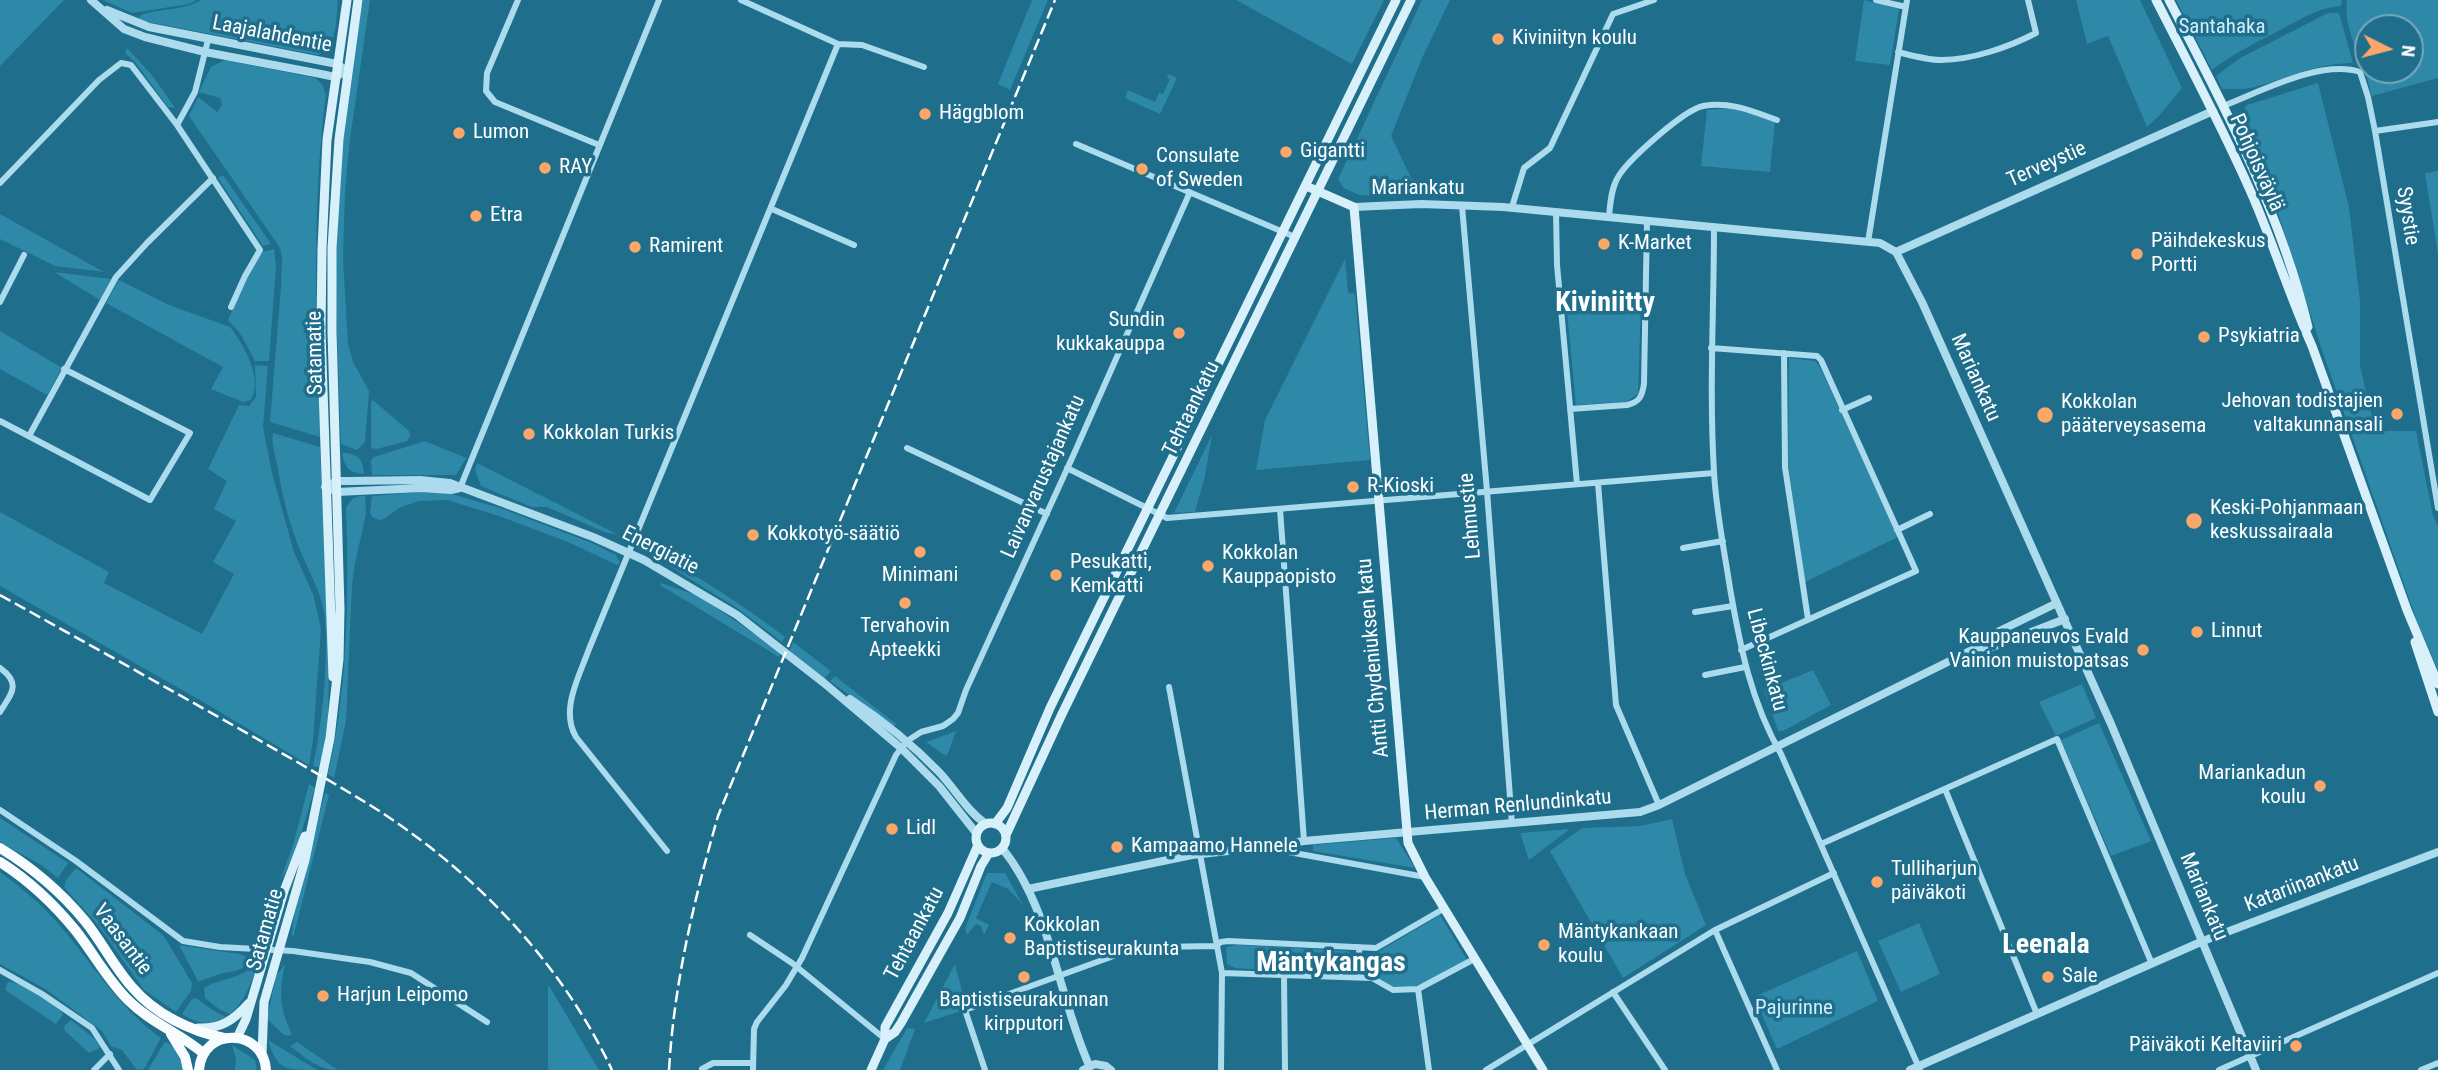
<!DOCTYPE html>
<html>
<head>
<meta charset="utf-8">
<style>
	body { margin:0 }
	#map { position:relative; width:2438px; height:1070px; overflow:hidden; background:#1e6e8c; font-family:"Roboto Condensed",sans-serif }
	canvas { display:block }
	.north { position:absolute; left:2354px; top:14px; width:70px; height:70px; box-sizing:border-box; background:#1e6e8c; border:2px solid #78a8ba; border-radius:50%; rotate:96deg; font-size:19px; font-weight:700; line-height:28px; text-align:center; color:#fff }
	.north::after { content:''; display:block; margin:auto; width:24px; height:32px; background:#fba76a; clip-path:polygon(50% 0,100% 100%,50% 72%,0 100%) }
</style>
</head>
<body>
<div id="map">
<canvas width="2438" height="1070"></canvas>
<div class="north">N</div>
</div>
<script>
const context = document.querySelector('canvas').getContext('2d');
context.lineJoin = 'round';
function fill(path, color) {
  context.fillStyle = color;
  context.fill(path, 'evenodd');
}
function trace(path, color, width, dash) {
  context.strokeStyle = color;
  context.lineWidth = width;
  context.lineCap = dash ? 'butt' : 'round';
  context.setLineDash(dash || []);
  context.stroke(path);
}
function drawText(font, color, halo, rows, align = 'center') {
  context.font = font + ' "Roboto Condensed",sans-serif';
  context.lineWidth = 7;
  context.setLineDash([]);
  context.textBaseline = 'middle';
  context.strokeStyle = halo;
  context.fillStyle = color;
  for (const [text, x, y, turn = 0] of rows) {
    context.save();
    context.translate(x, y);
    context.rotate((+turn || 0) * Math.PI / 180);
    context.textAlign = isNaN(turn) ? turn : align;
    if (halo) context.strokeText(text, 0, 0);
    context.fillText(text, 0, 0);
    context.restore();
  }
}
fill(new Path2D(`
	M0,0H64L0,66Z
	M103,0H197L189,4L132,13Z
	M201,0H338C336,18 338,47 318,55L138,20L141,15C161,8 183,11 201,0Z
	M363,0H370L350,139L345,190L343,258L348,344L353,362L369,391L365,442L357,450L341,444C338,358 333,272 338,186C342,123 353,62 363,0Z
	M1032,0H1048L1010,90L998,84Z
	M1236,0H1384L1352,64Z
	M1422,0H1450L1423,56L1391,136L1415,186L1398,197L1359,195L1344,188L1338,179Z
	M1864,0L1899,9L1890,65L1855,61Z
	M2076,0H2140L2182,88L2159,116L2147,127L2108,36L2087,44Z
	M2176,0H2342L2341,6C2321,7 2307,16 2289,25C2262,40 2237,51 2212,70Z
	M2347,0H2438V78L2372,96C2368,86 2367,74 2363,64C2354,45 2344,22 2347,0ZM2368,28H2410V70H2368Z
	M2328,13H2339L2353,63C2318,63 2288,78 2255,87C2245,90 2232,89 2222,89L2216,76L2240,58Z
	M127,48L152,75L175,108L168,107L135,62L125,53Z
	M225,60L315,78L322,84L326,95C311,208 317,323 320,437L270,422L281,288L282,257L280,248L189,116L198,97L217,112L222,105L220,98L199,92L211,67Z
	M1168,74L1177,78L1160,114L1125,98L1128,90L1155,102L1159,93L1163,94L1170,79L1167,78Z
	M2318,83L2349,207L2360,301V366L2371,413L2385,431H2416L2433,516L2438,526V670L2419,627L2324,356L2275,204L2240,127V114L2247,105Z
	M1730,108L1775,121L1770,172L1701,166L1707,110Z
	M2438,171V254L2425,173Z
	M223,175L271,244L263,246L218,178Z
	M0,214L104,272L55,266L0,239Z
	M274,249L276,267L269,361H255L240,333L228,320L248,275L262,252Z
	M1345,259L1348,293L1355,294L1370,460L1256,470L1265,420Z
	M54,272L111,279L100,300Z
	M119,280L169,305L230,327C244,345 263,378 251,400L243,402L211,389L223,367L106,303Z
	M1641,304L1638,394L1626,402L1576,405L1567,312Z
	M0,331L62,368L47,395L0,369Z
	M1789,358L1815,361L1821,369L1898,537L1805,582L1788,464Z
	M255,365L268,366L263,427L272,473L294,552L313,594L321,629L313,740L309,765L205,703L0,586V512L109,572L104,583L202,634L234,574L213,562L236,521L214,509L227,481L208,469L239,405L249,406L256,397Z
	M373,400L409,431L410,436L407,441L377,449L371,448V403Z
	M273,433L320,447L329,668L328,718L321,768L313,766C322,725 330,653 324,612C320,590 309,572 301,552C289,525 282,494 277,464C275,454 271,443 273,433Z
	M1212,435L1205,476L1195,512L1174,513Z
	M425,441L466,458L456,475H372L371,460L374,457Z
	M342,453C358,453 363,459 364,474C349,473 345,468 342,453Z
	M477,463L599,525L617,534L607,533L547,507H532L481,486L475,470Z
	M418,492L448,493L500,508L592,543L616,555L620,563L617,565L568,542L499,516L447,500L419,501L399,508L384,519L379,520L372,517L370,512L372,496Z
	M359,496H365L366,514L355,563L352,586L346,721L334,778L328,774C348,688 349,594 346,507L352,499Z
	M654,552C701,578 743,605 785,637L782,642L737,608L653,556Z
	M661,583L699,596L781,652L779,657L660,585Z
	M793,642L831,671L824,679L789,651Z
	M1813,670L1831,705L1783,731H1778L1764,690Z
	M835,676L896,724L893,727L830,681Z
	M2082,684L2096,718L2056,736L2039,702Z
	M2099,723L2151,841L2111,856L2061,740Z
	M956,731L949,751L946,756L926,742Z
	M309,784L315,788C305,818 298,854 280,881L293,845Z
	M325,793L329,795L293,938L292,934L294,914Z
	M0,818L68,863L58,878L41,865L0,842Z
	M1672,819L1685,874L1706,925L1623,978L1550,851L1582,828L1640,826Z
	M1570,829L1529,860L1520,833Z
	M1396,838L1415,868L1313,851V845Z
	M76,868L164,936L192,983L191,991L176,1012L144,990L98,925L64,887L66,880Z
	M0,872C25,890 48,910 67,934C97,971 122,1010 161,1038L144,1069L137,1070L122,1050L111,1046L102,1031L47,990L0,964Z
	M987,873H1005L1023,905L1008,889L992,882L976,918L989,925L984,935L981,926L976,924L967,935L965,929Z
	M1440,915L1467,960C1447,970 1419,992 1395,987C1385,984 1378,976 1365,974V954L1378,952Z
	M1919,923L1940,974L1901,992L1878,941Z
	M179,945L239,954L248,957C246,973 234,970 221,974C213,976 206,980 198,981Z
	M1237,945L1348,951L1354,956V975L1235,968L1227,964L1226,947Z
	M1857,951L1878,1001L1777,1049L1754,997Z
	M253,964L257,967C250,984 245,1002 230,1014L219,1009L205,998L204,988C220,978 244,979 253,964Z
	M285,964C279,992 279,1007 292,1034L289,1036L283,1034L267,1019L276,976Z
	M955,964L965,1002L961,1011L924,1023Z
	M8,982C27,983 46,1000 61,1011L63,1015L56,1024L5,990Z
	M548,984L599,1070H548Z
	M196,998L211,1009L226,1017C209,1026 198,1024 182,1014L192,999Z
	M71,1020L96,1040L100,1048L89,1053L65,1031L64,1026Z
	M907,1028L915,1029L900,1070H883Z
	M268,1040L317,1070C284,1070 277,1070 268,1040Z
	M167,1042C177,1048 180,1060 183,1070H148L164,1043Z
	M297,1042L338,1070C318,1070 305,1057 290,1046Z
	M232,1045L255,1060L257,1070H235L236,1059Z`), '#2e88a8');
trace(new Path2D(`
	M518,0L487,73L486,91L495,102L599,145
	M741,0L838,44L862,45L924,67
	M1876,0L1906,7
	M1898,52C1913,56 1927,60 1941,60C1972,60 2009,47 2036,33L2028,0
	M2223,106C2260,92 2321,59 2360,72L2368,97L2375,131L2438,508
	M177,125L195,92L208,40
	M2375,131L2438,122
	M1076,144L1295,237
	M0,183L99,80L121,63L131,65L177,125L260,250L245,276L231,307
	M1462,206L1487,491L1512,824
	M1512,207L1524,168L1550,148L1613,14L1654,0
	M772,209L854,245
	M1556,212L1557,265L1577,484
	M1609,217C1610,205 1611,190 1617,179C1626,161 1684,110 1703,106C1730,101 1752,111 1777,120
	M1714,228C1714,309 1709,390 1714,472C1716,510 1724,549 1730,588C1740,646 1751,702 1781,754L1920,1070
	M1868,242L1907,0
	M0,302L24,255
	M1562,310L1645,300
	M1711,348L1817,356L1821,360L1916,571L1741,650
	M1784,353L1785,467L1808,619
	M1570,409L1627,405C1640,402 1642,396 1644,384L1647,221
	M1842,410L1869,398
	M0,421L150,500L190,433L64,369
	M29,436L116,277L147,243L213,178
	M907,448L1047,514
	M1067,468L1167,518L1714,473
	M1598,483L1616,705L1659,805
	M460,488L659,0
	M1280,509L1304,841
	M1897,530L1930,514
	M1683,548L1723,541
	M1695,612L1733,606
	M0,668C22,684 11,694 0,712
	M1705,675L1745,667
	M1169,687L1222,973L1221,1070
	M1945,789L2037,1014
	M0,810L76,861L183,941L220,947L293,951L370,962L411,973L487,1022
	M1821,844L2057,739L2152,964
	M1267,848L1425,877
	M667,851L576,737C560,710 579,677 589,649L838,44
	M1715,930L1777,1070
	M750,935L792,963L885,1039
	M1359,949L1360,977
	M0,970L42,994L92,1028L119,1070
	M1222,973L1372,978L1393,990L1418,989L1476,958
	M1284,975L1285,1070
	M1418,989L1429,1070
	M1613,992L1665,1070
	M702,1069L713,1063H753
	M94,1070L110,1054
	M753,1070L754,1029L757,1022L786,985L802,958L896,755L907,741L921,732L943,726L953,719L958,713L966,690L1073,456L1190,192
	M985,1070L965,1010L1130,950L1157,947L1216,946L1221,942L1228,941L1376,948L1445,908
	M1486,1070L1715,930L1834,873
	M2219,1070L2438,973
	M2421,1070L2438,1063`), '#abdbec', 6);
trace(new Path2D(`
	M91,0L124,29L145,37L205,52L321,74L335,77L341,74
	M107,10L149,27L337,64L347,71
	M1354,207L1421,204L1503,207L1880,243L1896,252L1922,302L2111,724L2256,1070
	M1896,252L2213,111
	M325,487L337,481H349L420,480L450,483L593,537L644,560L737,615L824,683L901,748L939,786L977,834
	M331,489L337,492L421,488L451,490L460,488
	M1978,647L1990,648L2065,619
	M850,699C882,720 912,744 939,772C955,789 967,811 986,824
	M1002,848C1051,908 1058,996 1089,1065
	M1028,889L1192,855L1265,847L1304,841L1640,812L1659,805L1978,647L1985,638L2057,603
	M1083,1070L1095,1064L1106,1066L1111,1070
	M1910,1070L2203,941L2438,852`), '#abdbec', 8);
trace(new Path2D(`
	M2156,0C2189,65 2224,130 2253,197C2274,246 2290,297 2312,346L2407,610L2438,684
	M2169,0C2224,106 2280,210 2308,327
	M1306,186L1354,207L1408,843L1425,877L1543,1070
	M2415,642L2438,712
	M333,677L321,332L322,249L327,140L347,0
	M976 838a15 15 0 1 1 30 0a15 15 0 1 1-30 0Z
	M995,824L1007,808L1050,708L1396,0
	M1006,835L1062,714L1411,0
	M198,1028C221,1029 234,1020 249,1003
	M237,1038L246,1019L284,891L305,836
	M885,1039L895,1032L901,1023L960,918L981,866L989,853
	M262,1055L264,1002L305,860L330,738L339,659L340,609L332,332V248L339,139L358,0
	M871,1070L885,1039V1027L948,913L978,845`), '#d7f0f9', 9);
trace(new Path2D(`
	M0,848C33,868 61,892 85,921C102,942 114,967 132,987C155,1014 190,1031 224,1038
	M0,862C30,881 54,904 76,931C94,954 107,979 128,1000C150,1022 179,1033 203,1053
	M171,1034L185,1057L188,1070
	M199,1070C203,1025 264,1029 266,1070`), '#f8fcff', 10);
trace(new Path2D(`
	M0,595C86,643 173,691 259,740C297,762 336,784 373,807C474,871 561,962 612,1070
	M669,1070C674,983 694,900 718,816L1055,0`), '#fff', 2.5, [12, 5]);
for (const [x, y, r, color] of [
	[1498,39,7,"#fba76a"],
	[925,114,7,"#fba76a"],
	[459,133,7,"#fba76a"],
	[1286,152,7,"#fba76a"],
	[545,168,7,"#fba76a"],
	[1142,169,7,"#fba76a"],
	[476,216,7,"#fba76a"],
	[1604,244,7,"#fba76a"],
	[635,247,7,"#fba76a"],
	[2137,254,7,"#fba76a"],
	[1179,333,7,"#fba76a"],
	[2204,337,7,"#fba76a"],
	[2397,414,7,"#fba76a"],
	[2045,415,9,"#fba76a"],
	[529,434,7,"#fba76a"],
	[1353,487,7,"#fba76a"],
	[2194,521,9,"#fba76a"],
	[753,535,7,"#fba76a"],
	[920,552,7,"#fba76a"],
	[1208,566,7,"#fba76a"],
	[1056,575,7,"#fba76a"],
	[905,603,7,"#fba76a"],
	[2197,632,7,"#fba76a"],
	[2143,650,7,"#fba76a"],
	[2320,786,7,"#fba76a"],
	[892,829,7,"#fba76a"],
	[1117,847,7,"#fba76a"],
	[1877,882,7,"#fba76a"],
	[1010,938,7,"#fba76a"],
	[1544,945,7,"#fba76a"],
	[1024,977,7,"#fba76a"],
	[2048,977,7,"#fba76a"],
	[323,996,7,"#fba76a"],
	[2296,1046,7,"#fba76a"]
]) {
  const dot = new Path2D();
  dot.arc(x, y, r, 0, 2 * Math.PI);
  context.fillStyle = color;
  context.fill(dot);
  trace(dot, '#1e6e8c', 2.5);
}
drawText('21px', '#d0eef9', '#1e6e8c', [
	["Santahaka",2222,28],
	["Pajurinne",1794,1009]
]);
drawText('21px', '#fff', '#1e6e8c', [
	["Laajalahdentie",272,35,11],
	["Pohjoisväylä",2256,163,66],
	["Terveystie",2047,165,-24],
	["Mariankatu",1418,189],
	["Syystie",2407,216,81],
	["Satamatie",316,353,-91],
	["Mariankatu",1975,378,66],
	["Tehtaankatu",1192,409,-64],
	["Laivanvarustajankatu",1044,477,-66],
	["Lehmustie",1471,516,-95],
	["Energiatie",660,551,27],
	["Antti Chydeniuksen katu",1374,658,-95],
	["Libeckinkatu",1766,660,75],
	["Herman Renlundinkatu",1518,806,-5],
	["Katariinankatu",2302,885,-21],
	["Mariankatu",2203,897,67],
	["Satamatie",266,930,-74],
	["Tehtaankatu",915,934,-62],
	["Vaasantie",122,940,53]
]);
drawText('21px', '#fff', '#1e6e8c', [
	["Kiviniityn koulu",1512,39],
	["Häggblom",939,114],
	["Lumon",473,133],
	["Gigantti",1300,152],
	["Consulate",1156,157],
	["of Sweden",1156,181],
	["RAY",559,168],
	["Etra",490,216],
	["Päihdekeskus",2151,242],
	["Portti",2151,266],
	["K-Market",1618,244],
	["Ramirent",649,247],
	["Sundin",1165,321,"right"],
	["kukkakauppa",1165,345,"right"],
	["Psykiatria",2218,337],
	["Jehovan todistajien",2383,402,"right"],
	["valtakunnansali",2383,426,"right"],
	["Kokkolan",2061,403],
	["pääterveysasema",2061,427],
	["Kokkolan Turkis",543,434],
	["R-Kioski",1367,487],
	["Keski-Pohjanmaan",2210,509],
	["keskussairaala",2210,533],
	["Kokkotyö-säätiö",767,535],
	["Kokkolan",1222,554],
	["Kauppaopisto",1222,578],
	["Pesukatti,",1070,563],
	["Kemkatti",1070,587],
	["Minimani",920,576,"center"],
	["Tervahovin",905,627,"center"],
	["Apteekki",905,651,"center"],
	["Linnut",2211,632],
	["Kauppaneuvos Evald",2129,638,"right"],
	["Vainion muistopatsas",2129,662,"right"],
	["Mariankadun",2306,774,"right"],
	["koulu",2306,798,"right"],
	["Lidl",906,829],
	["Kampaamo Hannele",1131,847],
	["Tulliharjun",1891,870],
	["päiväkoti",1891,894],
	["Kokkolan",1024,926],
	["Baptistiseurakunta",1024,950],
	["Mäntykankaan",1558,933],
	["koulu",1558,957],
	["Sale",2062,977],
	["Harjun Leipomo",337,996],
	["Baptistiseurakunnan",1024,1001,"center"],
	["kirpputori",1024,1025,"center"],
	["Päiväkoti Keltaviiri",2282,1046,"right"]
], 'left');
drawText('bold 28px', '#fff', '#1e6e8c', [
	["Kiviniitty",1605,304],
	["Leenala",2046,946],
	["Mäntykangas",1331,964]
]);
</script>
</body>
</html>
